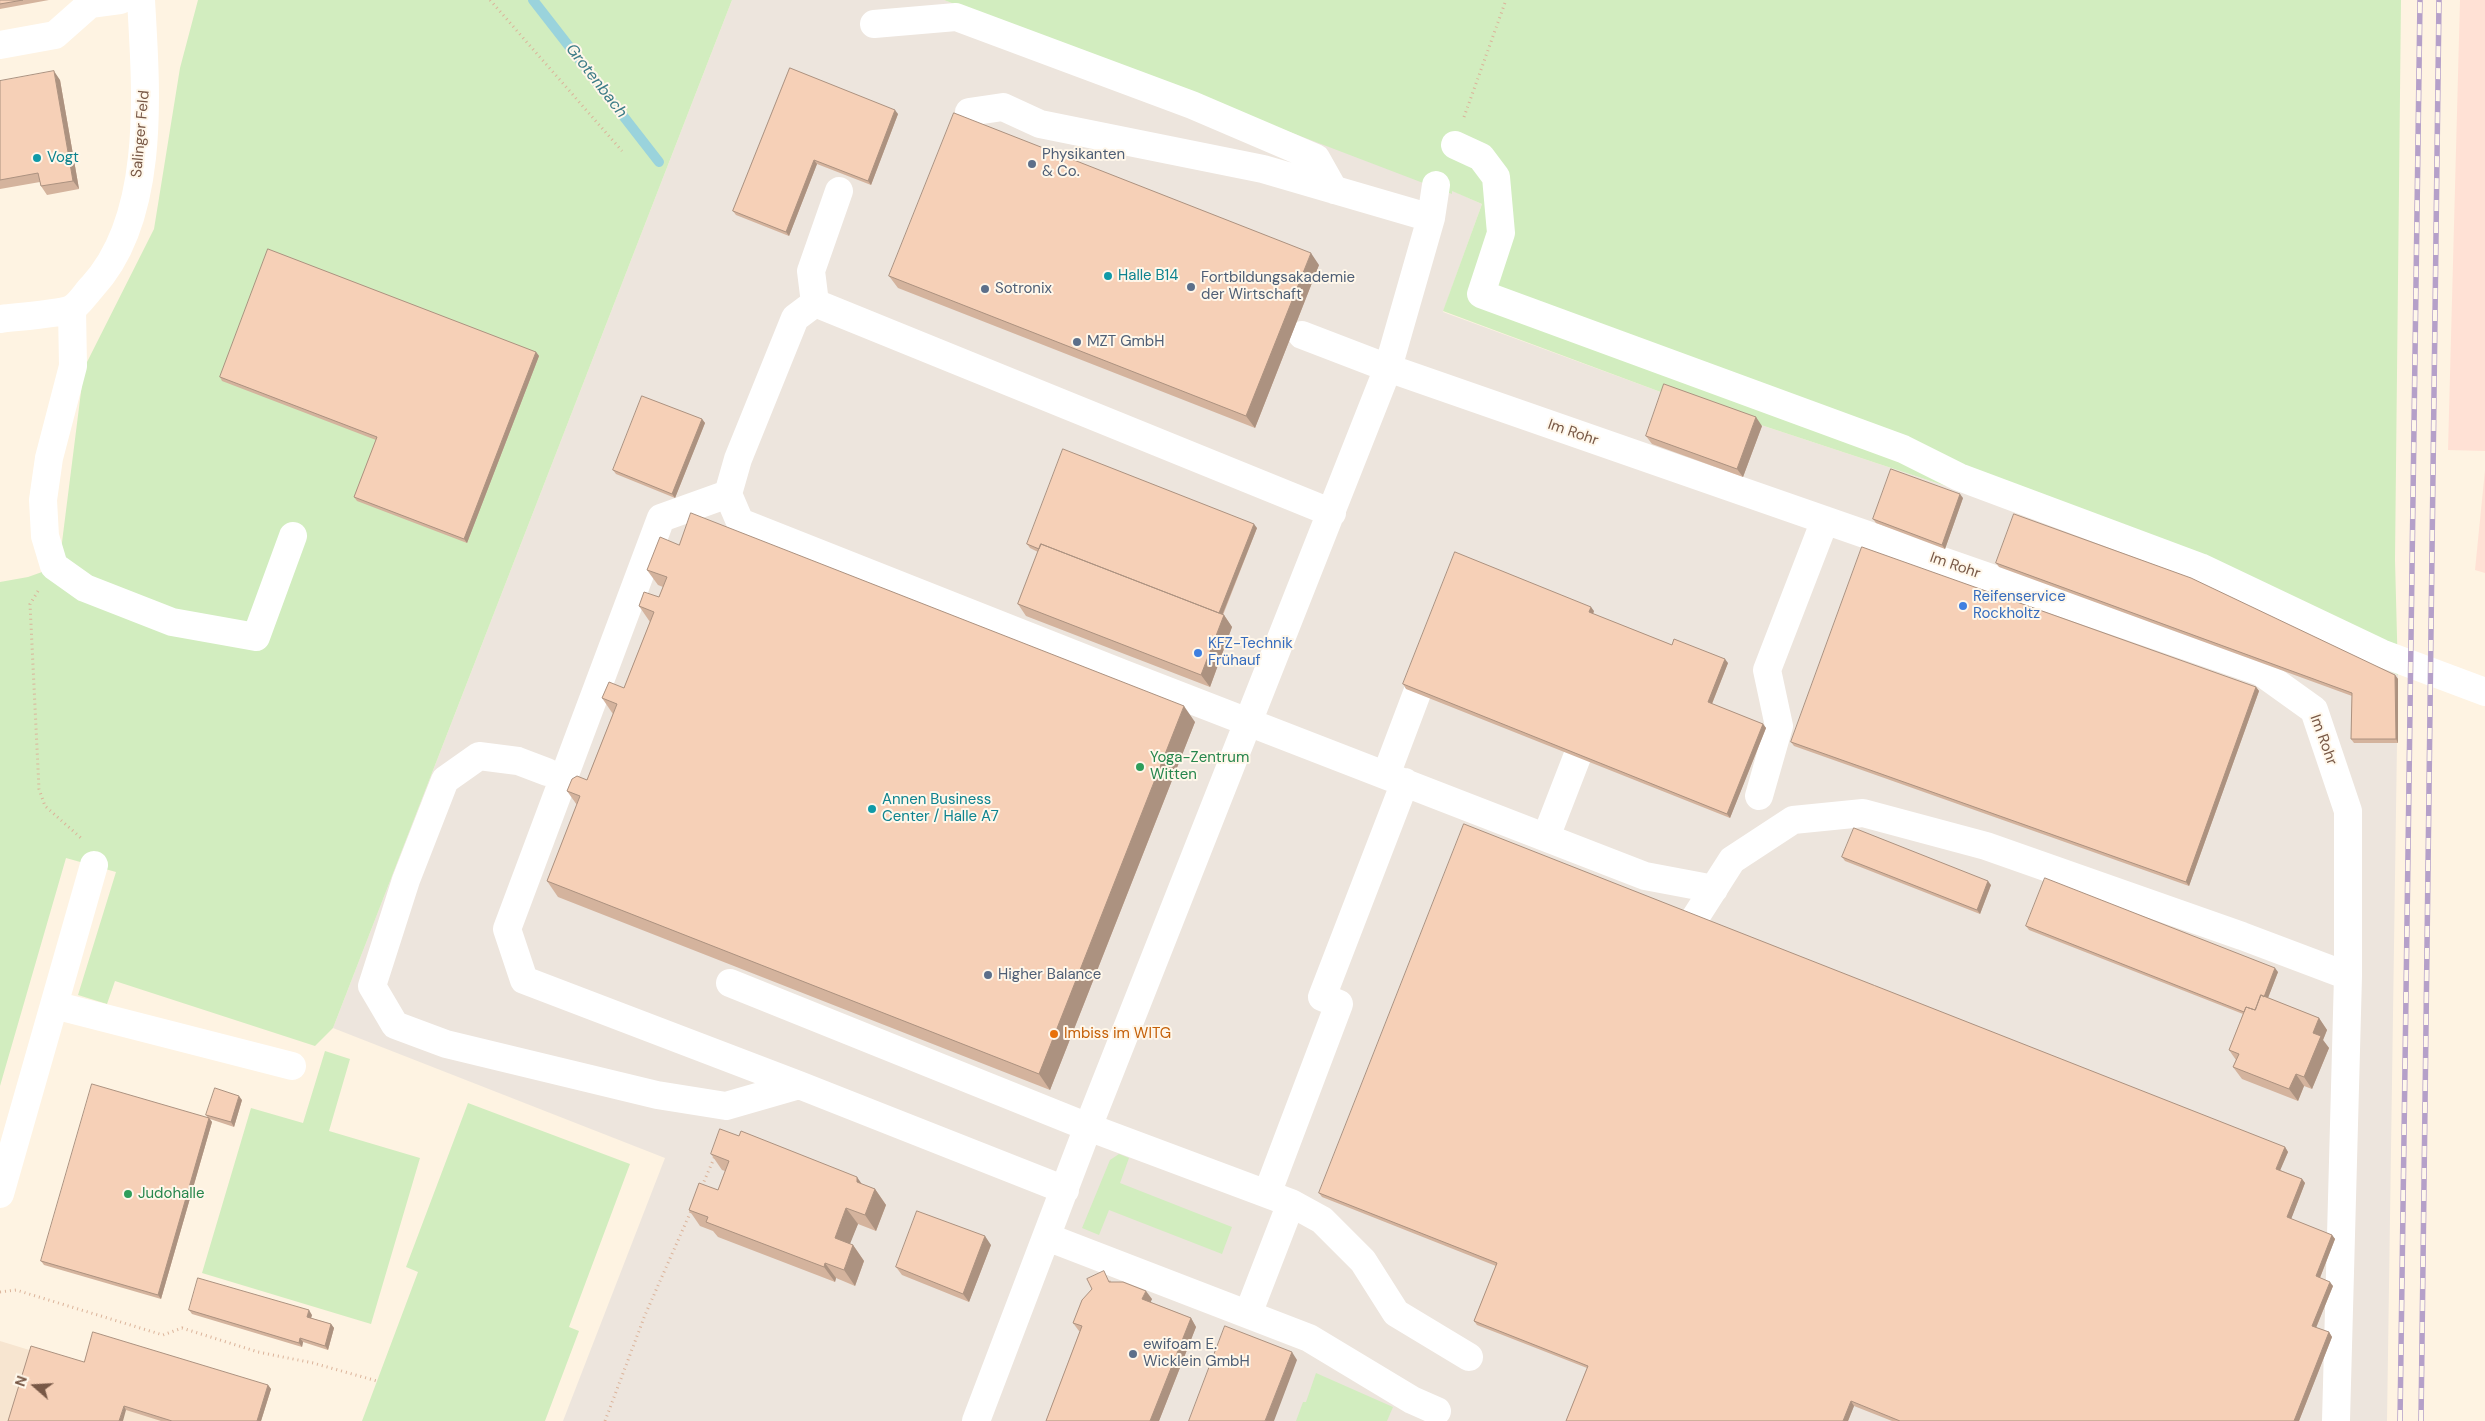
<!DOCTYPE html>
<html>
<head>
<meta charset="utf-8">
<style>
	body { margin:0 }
	#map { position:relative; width:2485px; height:1421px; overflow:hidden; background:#fef3e2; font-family:"DM Sans",sans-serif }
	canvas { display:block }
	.north { position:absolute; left:10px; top:1361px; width:50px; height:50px; -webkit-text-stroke:4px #fff7ea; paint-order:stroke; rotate:289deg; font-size:14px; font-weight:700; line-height:20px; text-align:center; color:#785846 }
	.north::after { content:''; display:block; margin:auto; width:18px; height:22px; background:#785846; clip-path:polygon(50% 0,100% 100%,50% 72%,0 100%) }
</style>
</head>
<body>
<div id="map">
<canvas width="2485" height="1421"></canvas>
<div class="north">N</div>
</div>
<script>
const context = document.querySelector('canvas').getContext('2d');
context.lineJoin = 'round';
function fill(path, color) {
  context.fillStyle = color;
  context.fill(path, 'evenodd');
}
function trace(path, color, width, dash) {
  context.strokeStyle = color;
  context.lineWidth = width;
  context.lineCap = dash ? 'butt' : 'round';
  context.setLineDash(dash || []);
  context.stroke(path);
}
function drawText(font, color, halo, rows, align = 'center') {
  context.font = font + ' "DM Sans",sans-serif';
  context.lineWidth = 4;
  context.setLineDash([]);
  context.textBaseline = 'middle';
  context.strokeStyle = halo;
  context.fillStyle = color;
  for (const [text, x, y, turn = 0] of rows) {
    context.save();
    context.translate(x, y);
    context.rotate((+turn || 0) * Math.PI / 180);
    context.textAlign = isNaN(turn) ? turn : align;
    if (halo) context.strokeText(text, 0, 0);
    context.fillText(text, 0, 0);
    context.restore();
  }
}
fill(new Path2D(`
	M0,1341L261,1421H0Z`), '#f7e5d0');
fill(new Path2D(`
	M2460,0H2485V451L2448,450Z
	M2485,470V573L2475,570Z`), '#ffe1d5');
fill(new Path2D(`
	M732,0H944L1452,193L1451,190L1482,204L1443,312L1658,391L1961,491L2194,573L2398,675L2387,1421H563L665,1158L333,1028Z`), '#ede5dd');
fill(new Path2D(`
	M198,0H732L333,1028L315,1046L115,981L107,1004L78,995L116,872L66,858L0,1086V582L28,577L59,566L84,368L154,229L180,68Z
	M944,0H2401L2395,560L2398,675L2194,573L1961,491L1658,391L1443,311L1482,204L1452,191V194Z
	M325,1051L350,1059L329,1131L420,1158L371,1324L202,1273L251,1108L303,1123Z
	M468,1103L630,1164L569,1327L579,1331L545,1421H362L418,1272L406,1267Z
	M1119,1154L1129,1158L1120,1183L1232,1227L1222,1254L1109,1210L1099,1235L1082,1228L1110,1160Z
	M1316,1373L1393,1407L1387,1421H1296L1303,1402H1306Z`), '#d2edbf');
trace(new Path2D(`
	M533,0L659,162`), '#9ad3dc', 10);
trace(new Path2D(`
	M490,0L622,151
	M1464,117L1506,0
	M38,591L30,604L39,789L45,806L81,838
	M702,1186L715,1156
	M0,1292L16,1290L163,1335L182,1328L258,1352L313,1363L377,1381
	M605,1421L645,1315L691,1211`), '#dbb39a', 3, [1, 4]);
trace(new Path2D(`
	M874,24L956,17L1192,105L1316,158L1334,190
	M0,45L55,35L90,4L120,0
	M969,112L1003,107L1040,124L1263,169L1431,218
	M1455,145L1481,157L1496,177L1501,233L1481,294L1903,449L1959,477L2200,567L2381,653L2485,692
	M815,303L811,271L839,191
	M72,309L73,366L49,458L43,500L45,536L54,566L85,588L172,622L256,637L293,536
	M0,319C15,317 60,314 71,309C79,305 86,293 92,287C157,217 146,88 141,0
	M1302,335L1388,368L2261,672L2314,710L2348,811V976
	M728,494L661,518L507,929L524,980L799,1085L1065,1190
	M1332,513L815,303L795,318L738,459L728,494L740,522L1124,674L1645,876L1714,889
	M547,772L518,761L479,756L445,780L406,880L372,986L395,1025L446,1044L657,1095L726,1106L799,1085
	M1386,775L1417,693
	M1759,796L1779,726L1767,670L1825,520
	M1546,837L1577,757
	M1695,918L1732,860L1793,820L1863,813L1986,846L2242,936L2348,976L2336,1421
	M730,983L1088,1127L1267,1194L1339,1004L1322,997L1405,782
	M54,1005L292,1066
	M0,1194L94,865
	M1267,1194L1291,1203L1322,1220L1363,1261L1396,1313L1469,1357
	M1047,1237L1309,1338L1412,1400L1437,1411
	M1248,1314L1291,1203
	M976,1421L1088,1127L1388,368L1431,218L1436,185`), '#fff', 28);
const rail = new Path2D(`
	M2400,1421L2420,0
	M2421,1421L2439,0`);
trace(rail, '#b5a0c9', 5.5);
trace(rail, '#fff7ea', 4, [11]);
fill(new Path2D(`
	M0,0H49L0,9Z
	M790,68L898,114L871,185L817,164L789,236L736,215L733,211Z
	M60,80L79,189L47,195L41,186L40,182L0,189V81Z
	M1319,265L1255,428L898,288L889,276Z
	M536,352L539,356L467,543L357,501L354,497L376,440L222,381L220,377Z
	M702,419L705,423L675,498L616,474L613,470Z
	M1762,426L1743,477L1652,444L1646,436Z
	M1963,498L1945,549L1876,523L1873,519Z
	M1257,528L1223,615H1224L1232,627L1210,687L1026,616L1018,604L1038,552L1030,548L1027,544Z
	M679,545L1195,722L1050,1090L558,897L547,881L577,805L567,791L587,780L613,714L602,698L624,688L650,622L639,606L659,597L663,587L658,585L647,570Z
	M1996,563L2395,675L2398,679V743H2354L2351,739L2352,696L1999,567Z
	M1594,611L1593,614L1672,645L1728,663L1712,704L1763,724L1766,728L1730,818L1406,689L1403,684Z
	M2256,687L2259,691L2189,886L1794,746L1791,742Z
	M1842,857L1991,885L1980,914L1845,861Z
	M2026,926L2278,972L2268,998L2319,1018L2327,1030L2323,1040L2329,1048L2312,1089L2304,1086L2298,1101L2242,1079L2233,1067L2236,1060L2229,1050L2243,1014L2029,930Z
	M242,1100L234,1127L210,1119L212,1122L161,1299L44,1265L41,1261L208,1118L206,1115Z
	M2285,1147L2288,1152L2280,1170L2302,1179L2305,1183L2291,1219L2332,1235L2335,1239L2320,1278L2333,1286L2316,1328L2329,1332L2332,1337L2299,1421H1892L1854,1406L1848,1421H1566L1587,1368L1477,1325L1474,1321L1496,1266L1322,1197L1319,1193Z
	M711,1154L862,1184L875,1189L886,1205L876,1231L858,1224L849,1244L853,1245L864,1261L855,1286L836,1278L835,1282L718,1237L713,1231L700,1226L689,1210L718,1190L725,1171L722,1170Z
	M991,1245L969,1302L902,1275L896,1267Z
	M1110,1280L1111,1282L1152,1299L1150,1302L1191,1318L1196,1327L1159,1421H1046L1080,1331H1079L1073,1323Z
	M189,1310L312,1315L311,1318L331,1324L334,1328L328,1350L303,1342L302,1347L192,1314Z
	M84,1362L268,1385L271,1389L261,1421H161L126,1410Z`), '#d4b39d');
fill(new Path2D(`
	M54,71L60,80L79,189L73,181Z
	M895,110L898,114L871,185L868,181Z
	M814,160L817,164L789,236L786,232Z
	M1311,253L1319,265L1255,428L1246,416Z
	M536,352L539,356L467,543L464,539Z
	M1756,417L1762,426L1743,477L1737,469Z
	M702,419L705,423L675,498L672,494Z
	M1960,494L1963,498L1945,549L1942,545Z
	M1254,524L1257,528L1219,623L1217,618Z
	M1591,607L1594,611L1592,616L1589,612Z
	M1224,615L1232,627L1210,687L1201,675Z
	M1725,659L1728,663L1711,706L1708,702Z
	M2395,675L2398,679V743L2396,739Z
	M2256,687L2259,691L2189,886L2186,882Z
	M1184,706L1195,722L1050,1090L1039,1074Z
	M1763,724L1766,728L1730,818L1727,814Z
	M1988,881L1991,885L1980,914L1977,910Z
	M2275,968L2278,972L2259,1021L2256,1017Z
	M2319,1018L2327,1030L2323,1040L2329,1048L2312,1089L2304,1077L2313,1033Z
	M2296,1074L2304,1086L2298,1101L2289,1089Z
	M239,1096L242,1100L234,1127L231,1122Z
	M209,1118L212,1122L161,1299L158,1295Z
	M2285,1147L2288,1152L2279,1173L2276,1169Z
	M857,1177L868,1193L857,1182Z
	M2302,1179L2305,1183L2290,1222L2287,1217Z
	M875,1189L886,1205L876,1231L865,1215Z
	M846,1208L858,1224L846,1254L835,1238Z
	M2332,1235L2335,1239L2319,1280L2316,1276Z
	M985,1236L991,1245L969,1302L963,1294Z
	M853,1245L864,1261L855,1286L844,1270Z
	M825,1263L836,1278L835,1282L824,1267Z
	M2330,1282L2333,1286L2315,1330L2312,1326Z
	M1146,1291L1152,1299L1148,1308L1142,1299Z
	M309,1310L312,1315L310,1321L307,1317Z
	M1191,1318L1196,1327L1159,1421H1150Z
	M331,1324L334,1328L328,1350L325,1346Z
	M2329,1332L2332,1337L2299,1421H2294Z
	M300,1338L303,1342L302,1347L299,1343Z
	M1292,1352L1297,1360L1274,1421H1265Z
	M268,1385L271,1389L261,1421H257Z
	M1851,1401L1854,1406L1848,1421H1843Z
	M124,1406L126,1410L123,1421H119Z`), '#ac9280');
const building = new Path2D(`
	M0,0H23L0,4Z
	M790,68L895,110L868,181L814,160L786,232L733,211Z
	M54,71L73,181L41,186L38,173L0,180V81Z
	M954,113L1311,253L1246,416L889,276Z
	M268,249L536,352L464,539L354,497L377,437L220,377Z
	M1664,384L1756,417L1737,469L1646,436Z
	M642,396L702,419L672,494L613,470Z
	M1063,449L1254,524L1219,613L1041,544L1039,549L1027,544Z
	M1891,469L1960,494L1942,545L1873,519Z
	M691,513L1184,706L1039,1074L547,881L580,796L567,791L572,779L577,776L587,780L617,704L602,698L609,682L624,688L654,612L639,606L644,592L659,597L667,577L647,570L660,537L679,545Z
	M2014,514L2191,578L2395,675L2396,739H2351L2352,693L1996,563Z
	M1041,544L1224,615L1201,675L1018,604Z
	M1862,547L2256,687L2186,882L1791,742Z
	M1455,552L1591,607L1589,612L1672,645L1674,639L1725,659L1708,702L1763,724L1727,814L1403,684Z
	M1464,824L2285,1147L2276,1169L2302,1179L2287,1217L2332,1235L2316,1276L2330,1282L2312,1326L2329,1332L2294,1421H1900L1851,1401L1843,1421H1566L1588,1366L1474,1321L1497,1263L1319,1193Z
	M1854,828L1988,881L1977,910L1842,857Z
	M2045,878L2275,968L2264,997L2261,995L2255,1010L2246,1007L2244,1012L2026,926Z
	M2261,995L2319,1018L2313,1033L2321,1036L2304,1077L2296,1074L2289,1089L2233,1067L2239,1054L2229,1050L2246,1007L2255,1010Z
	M92,1084L209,1118L158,1295L41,1261Z
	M215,1088L239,1096L231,1122L206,1115Z
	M720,1129L739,1136L741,1131L857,1177V1182L875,1189L865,1215L846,1208L835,1238L853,1245L844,1270L825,1263L824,1267L706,1222L708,1217L689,1210L699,1183L718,1190L729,1161L711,1154Z
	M917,1211L985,1236L963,1294L896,1267Z
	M1104,1271L1109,1282H1123L1146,1291L1142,1299L1191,1318L1150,1421H1046L1082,1326L1073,1323L1082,1300L1092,1289L1087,1279Z
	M198,1278L309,1310L307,1317L331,1324L325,1346L300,1338L299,1343L189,1310Z
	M1225,1326L1292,1352L1265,1421H1189Z
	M93,1332L268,1385L257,1421H172L124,1406L119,1421H8L31,1346L84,1362Z`);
fill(building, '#f6d0b7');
trace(building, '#ac9280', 1);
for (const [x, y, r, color] of [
	[37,158,5,"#0f9aa8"],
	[1032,164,5,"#5c6f8a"],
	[1108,276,5,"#0f9aa8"],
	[1191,287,5,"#5c6f8a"],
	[985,289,5,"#5c6f8a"],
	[1077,342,5,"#5c6f8a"],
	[1963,606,5,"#3f7fe0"],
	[1198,653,5,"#3f7fe0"],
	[1140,767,5,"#2e9e5b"],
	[872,809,5,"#0f9aa8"],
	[988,975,5,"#5c6f8a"],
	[1054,1034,5,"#e8710a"],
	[128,1194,5,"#2e9e5b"],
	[1133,1354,5,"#5c6f8a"]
]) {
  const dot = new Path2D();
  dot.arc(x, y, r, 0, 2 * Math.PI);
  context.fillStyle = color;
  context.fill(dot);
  trace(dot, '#fff7ea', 2);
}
drawText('15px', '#785846', '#fff7ea', [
	["Salinger Feld",141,134,-85],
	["Im Rohr",1573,433,19],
	["Im Rohr",1955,566,19],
	["Im Rohr",2323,740,70]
]);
drawText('15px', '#4e5e75', '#fff7ea', [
	["Physikanten",1042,155],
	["& Co.",1042,172],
	["Fortbildungsakademie",1201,278],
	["der Wirtschaft",1201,295],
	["Sotronix",995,289],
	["MZT GmbH",1087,342],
	["Higher Balance",998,975],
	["ewifoam E.",1143,1345],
	["Wicklein GmbH",1143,1362]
], 'left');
drawText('15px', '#0d838f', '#fff7ea', [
	["Vogt",47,158],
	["Halle B14",1118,276],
	["Annen Business",882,800],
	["Center / Halle A7",882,817]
], 'left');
drawText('15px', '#366cbe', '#fff7ea', [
	["Reifenservice",1973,597],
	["Rockholtz",1973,614],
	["KFZ-Technik",1208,644],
	["Frühauf",1208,661]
], 'left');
drawText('15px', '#27864d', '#fff7ea', [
	["Yoga-Zentrum",1150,758],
	["Witten",1150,775],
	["Judohalle",138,1194]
], 'left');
drawText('15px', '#c56008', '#fff7ea', [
	["Imbiss im WITG",1064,1034]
], 'left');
drawText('italic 16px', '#3b7b87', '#fff7ea', [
	["Grotenbach",596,81,52]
]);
</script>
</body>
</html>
